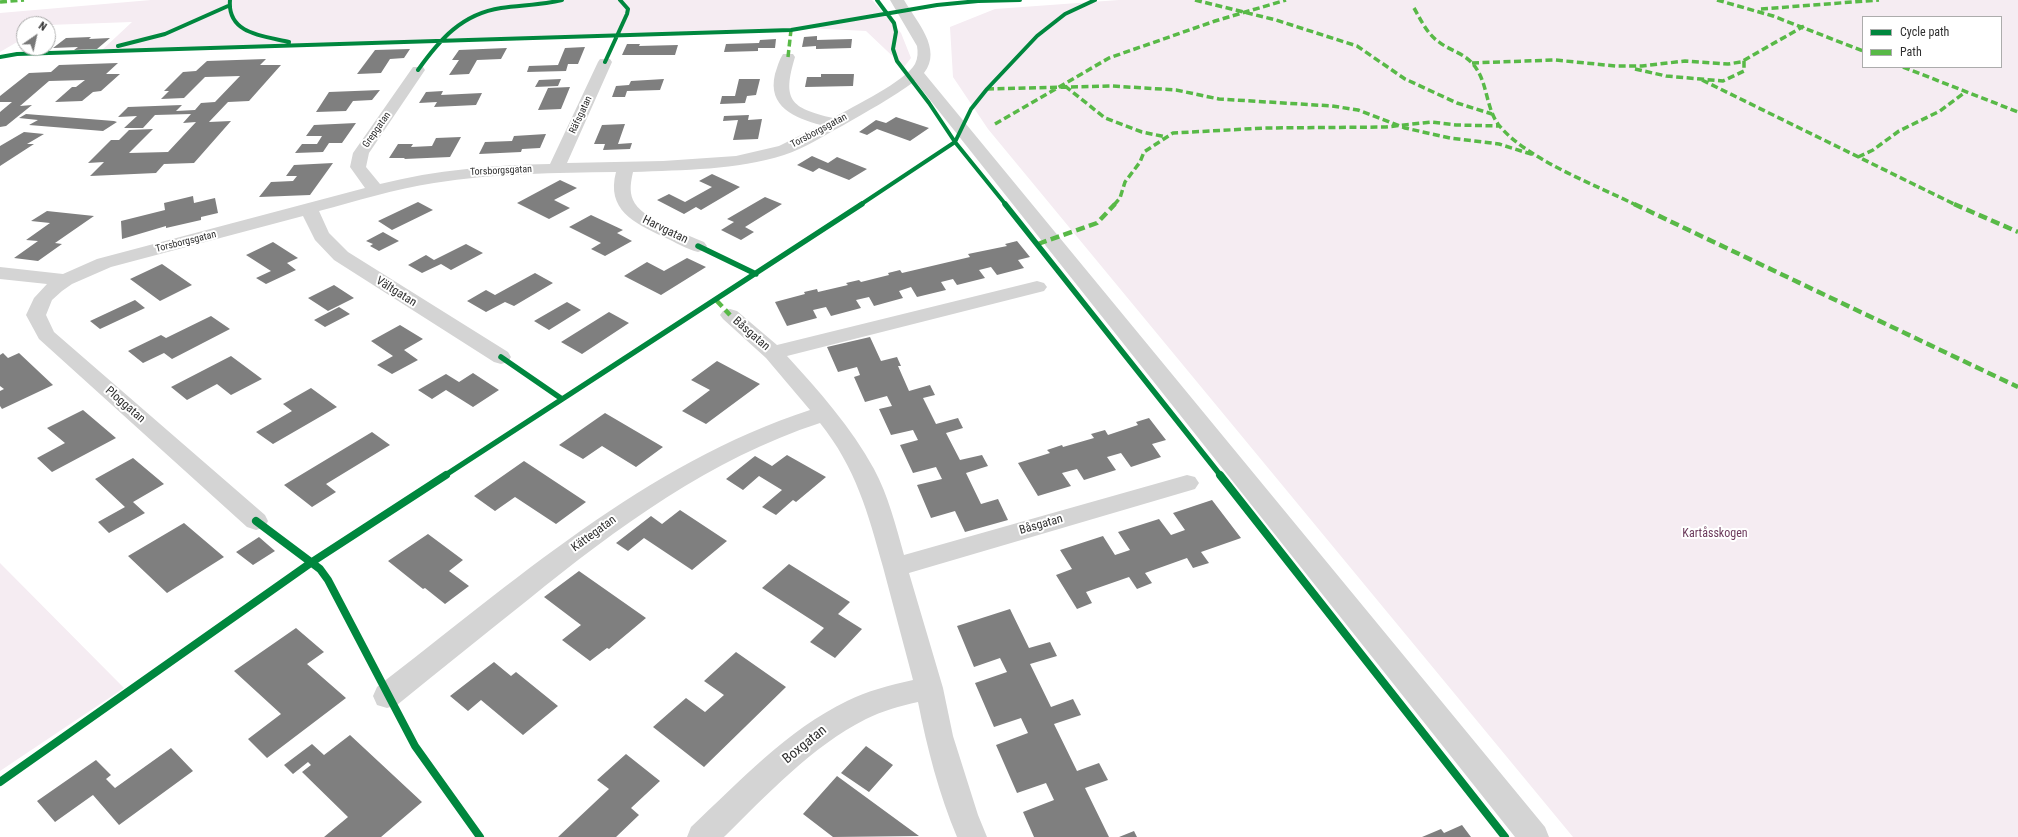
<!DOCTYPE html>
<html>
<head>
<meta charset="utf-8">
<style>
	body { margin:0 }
	#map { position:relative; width:2018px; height:837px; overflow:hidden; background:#fff; font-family:"Roboto Condensed",sans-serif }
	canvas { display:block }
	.legend { position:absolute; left:1862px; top:16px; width:140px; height:52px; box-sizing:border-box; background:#fff; border:1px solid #acacac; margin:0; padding:5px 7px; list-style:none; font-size:12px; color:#2f2f2f }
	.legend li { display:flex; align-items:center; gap:8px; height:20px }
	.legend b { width:20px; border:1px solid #acacac }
	.north { position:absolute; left:16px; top:16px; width:40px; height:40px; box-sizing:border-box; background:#fff; border:1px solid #acacac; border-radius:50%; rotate:34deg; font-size:11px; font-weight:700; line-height:16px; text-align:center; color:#2f2f2f }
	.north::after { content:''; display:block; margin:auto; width:14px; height:18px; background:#787878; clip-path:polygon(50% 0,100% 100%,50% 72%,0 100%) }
</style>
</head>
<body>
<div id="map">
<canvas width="2018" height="837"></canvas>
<ul class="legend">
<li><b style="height:5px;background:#00873e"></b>Cycle path</li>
<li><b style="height:5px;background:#58b947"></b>Path</li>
</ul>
<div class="north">N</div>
</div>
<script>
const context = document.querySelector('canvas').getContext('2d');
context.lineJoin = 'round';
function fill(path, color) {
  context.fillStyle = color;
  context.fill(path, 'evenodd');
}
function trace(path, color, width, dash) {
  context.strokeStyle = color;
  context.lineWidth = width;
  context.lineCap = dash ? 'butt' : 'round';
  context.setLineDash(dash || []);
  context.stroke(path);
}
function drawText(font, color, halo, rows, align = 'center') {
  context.font = font + ' "Roboto Condensed",sans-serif';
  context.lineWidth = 4;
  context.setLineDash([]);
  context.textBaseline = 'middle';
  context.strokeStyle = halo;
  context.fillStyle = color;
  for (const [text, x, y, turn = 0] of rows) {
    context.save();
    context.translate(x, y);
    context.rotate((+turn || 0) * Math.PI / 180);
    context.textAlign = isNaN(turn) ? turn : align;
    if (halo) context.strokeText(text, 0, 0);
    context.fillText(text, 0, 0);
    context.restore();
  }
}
fill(new Path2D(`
	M151,0H872L901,33L911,58L904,67L866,31L806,28L102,50L132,22L48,25L24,24V38L0,52V13Z
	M1119,0H2018V837H1573L988,129L953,77L950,27L995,9ZM1863,17H2001V67H1863Z
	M0,563L124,688L0,771Z`), '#f5ecf2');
fill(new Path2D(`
	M817,36V40L852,39L851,48L816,49V46L802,47L804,37Z
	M91,37L89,39L110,38L97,49L74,50L78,47L53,48L66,38Z
	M776,39L775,48H758V51L724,52L726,44L759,43L760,40Z
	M627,44H640L639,46L678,45L675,55H622Z
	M585,47L578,64H568L566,71L527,72L529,66L558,65L565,48Z
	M507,48L501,59L477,60L469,74L449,75L459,60H452L459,50Z
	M410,49L404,58L390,59L381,73L357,74L375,50Z
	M266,59L260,65H281L249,101L228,102L209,122L231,121L194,163L164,164L156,173L90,176L104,162L88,163L111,140H119L129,130L153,129L129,153L168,152L196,122L183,123L191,114L155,115L143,128H124L137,116L118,117L128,107L182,105L176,111L195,110L201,103L215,102L240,76L205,77L184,98L161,99L169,91H164L183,72L196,71L207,61Z
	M118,63L106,74H120L101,91L93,92L82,101L55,102L72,87H76L85,80L49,81L20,106L32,105L6,126L0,127V112L12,102H0V96L29,73L51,72L59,65Z
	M821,74H854L853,86L805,87L807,77H821Z
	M561,79L558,86L535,87L539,80Z
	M664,79L660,90L627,91L625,97H612L616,86L629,85L631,81Z
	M739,79H760L756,95L747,96L745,103L720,104L722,96H735Z
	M570,87L561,109L538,110L548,88Z
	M380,90L372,100L353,101L346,111L316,112L329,92Z
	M443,91L441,95L482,93L476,105L434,107L437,102L419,103L426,92Z
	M26,114L114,121L117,122L103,131L29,125L38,120L19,118Z
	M749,115L748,120L762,119L758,139L733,140L738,120L723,121L724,116Z
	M896,117L929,128L910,141L877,129L867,135L859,132L876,120L886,123Z
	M356,123L342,143H329L323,152L295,153L302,144H317L322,136H306L314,125Z
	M625,124L618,144L632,143L630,149L603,150L605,144H594L602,125Z
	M24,132L44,134L27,144H34L0,166V146Z
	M546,134L540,148L522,149L521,152L479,154L485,142L512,141L514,136Z
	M461,137L450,157L404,159L405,158H389L398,144H413L411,147L432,146L436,138Z
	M812,156L828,163L837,157L867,169L849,180L819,168L813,172L797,165Z
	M333,163L310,195L259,197L271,182L293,181L297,176H286L294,165Z
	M712,174L740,187L701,210L696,207L684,214L657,200L669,194L685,202L712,187L699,181Z
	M560,180L577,188L554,200L570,208L549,219L517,203Z
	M193,196L194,203L215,198L218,213L201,217V220L166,228V226L122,239L121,221L165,210L164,203Z
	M765,197L782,204L745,227L754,232L741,240L721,230L734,222L727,219Z
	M418,202L433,210L392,230L378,221Z
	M47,211L94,216L55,243L62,244L38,261L14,258L38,241L26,240L50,223L31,221Z
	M591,215L623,230L617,233L632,241L605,256L591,249L601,243L569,227Z
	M383,232L399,241L379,251L370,246L373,244L366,241Z
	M1017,241L1030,257L1018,260L1024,268L997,275L991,267L979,270L985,278L957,285L953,279L941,282L946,290L917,297L911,287L899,291L903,298L874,306L869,297L856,300L861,308L831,316L826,307L813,310L817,318L787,326L775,302L805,294L804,292L817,289L818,292L848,285L846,283L859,280L861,282L889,275L888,273L900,270L902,273L970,257L968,254L1007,246L1005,244Z
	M273,242L298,258L287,263L296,270L266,284L256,278L271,271L246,255Z
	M466,244L483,253L451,270L441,264L422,273L408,265L426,255L434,260Z
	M687,258L706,267L661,295L624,276L647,262L664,271Z
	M162,264L192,285L160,301L130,279Z
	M535,273L553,283L514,306L505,302L486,312L467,301L486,290L495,295Z
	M334,285L354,298L328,311L308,298Z
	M135,300L145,308L100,329L90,321Z
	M567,302L581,310L549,330L534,321Z
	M339,307L350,314L325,327L314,320Z
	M609,312L629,323L582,354L561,342Z
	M211,316L230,329L172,359L164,353L143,363L128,351L161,335L166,338Z
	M400,325L423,339L404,350L418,360L392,374L377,365L393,356L371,341Z
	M870,337L881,361L897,357L901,366H898L909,391L930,385L935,395L923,398L936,424L958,418L963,428L946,433L960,460L982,455L988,466L966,473L981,504L998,499L1008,520L965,532L955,511L931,518L917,485L942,479L936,467L913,473L900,445L918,440L913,430L891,435L879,409L892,406L887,396L865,402L854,377L860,375L857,367L838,372L827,347Z
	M3,353L8,358L19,353L53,385L2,409L0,406V391L4,389L0,386V355Z
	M231,356L262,379L231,395L217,384L187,400L171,387Z
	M717,361L760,384L706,424L682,411L710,390L691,380Z
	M473,373L499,390L473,407L446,390L432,399L418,390L446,374L459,382Z
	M311,388L337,407L273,444L256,432L292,411L283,404Z
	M83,410L116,438L52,472L37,458L65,443L47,428Z
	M605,413L663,447L636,467L602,446L583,459L559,445Z
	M1149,418L1166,440L1152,444L1161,457L1131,467L1121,453L1107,457L1116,470L1084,480L1077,469L1062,473L1071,486L1038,496L1018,463L1050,453L1047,450L1062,445L1063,447L1094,438L1091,434L1105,430L1108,435L1138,425L1136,422Z
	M372,432L390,445L326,484L336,492L312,507L284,485Z
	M787,455L826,477L796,502L793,500L776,515L762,507L782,490L759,476L743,490L726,479L755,456L772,466Z
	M133,458L164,484L133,502L145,513L109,533L98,522L125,507L95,479Z
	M524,461L586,502L556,524L515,497L495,511L474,496Z
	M1212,500L1241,538L1201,552L1209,563L1193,568L1187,558L1145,573L1152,583L1137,589L1129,577L1086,592L1092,603L1077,609L1056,575L1072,569L1060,550L1103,536L1115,555L1130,550L1118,532L1159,519L1171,535L1185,530L1173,513Z
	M680,510L727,541L692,570L644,538L628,551L616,543L651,516L662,524Z
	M184,523L224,557L167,593L128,556Z
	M428,534L463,560L449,571L469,586L445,604L425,588L423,589L388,561Z
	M259,537L275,551L253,565L236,552Z
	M789,564L850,602L838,614L862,629L835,658L810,642L824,628L762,588Z
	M579,571L646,618L609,649L607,648L590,661L562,640L581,625L544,597Z
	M1010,609L1029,648L1050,642L1057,656L1030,664L1051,707L1073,699L1081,715L1054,724L1077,771L1099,763L1108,780L1085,788L1109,837H1034L1023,812L1054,800L1046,783L1017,793L996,745L1028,733L1021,718L994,727L975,683L1007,672L1000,658L974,667L957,626Z
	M296,628L324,652L307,664L346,698L267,758L248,739L281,714L234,671Z
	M736,652L786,687L704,767L653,727L686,698L705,712L724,695L704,681Z
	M494,662L511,676L516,672L558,706L523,735L481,700L468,711L450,696Z
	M350,735L422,802L381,837H324L348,817L302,772L311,765L308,762L293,774L284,765L312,744L324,755Z
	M866,746L893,765L869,792L841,773Z
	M171,748L193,771L119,825L93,795L55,822L37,801L96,760L111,775L106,779L115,788Z
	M626,754L660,781L631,808L639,815L616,837H558L609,789L597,780Z
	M837,776L919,836L833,837L803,814Z
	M1462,825L1471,837H1422L1441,829L1444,833Z
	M1134,831L1137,837H1119Z`), '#7f7f7f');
fill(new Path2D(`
	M890,0H904C916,21 943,49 924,73L1545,827L1549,837H1515L915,81C892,98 866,112 842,126C823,136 805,148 784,155C736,170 684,170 633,172C631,181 629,191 633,200C641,219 686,234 704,242L707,246L704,250L698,252C686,249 675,242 664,237C634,223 606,210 616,172C555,173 495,173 434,183C395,189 357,201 319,211L329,233L348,252L508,352L511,357L508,362L501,364L494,362L334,260L315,240L303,216L111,267L72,284L62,291L52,300L46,315L54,332L265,515L268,521L265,527L256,530L247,527L39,339L26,315L34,298L47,284L0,279V267L63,274L97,259L365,188L350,167L353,153L413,67H423L425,70L369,153L366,167L380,184C436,170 493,165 550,164L598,62L600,59H610L612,62L567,163L663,161L736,156L779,146L821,125C795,118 767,107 775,74C777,68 779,60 783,54H793L795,57C782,100 790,108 833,118C852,107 906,81 915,64C918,58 918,52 917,46Z
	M1037,281L1044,283L1047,287L1044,291L787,356C819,391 851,427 874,469C888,495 896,526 904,555L1187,475L1195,477L1199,483L1195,489L909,573L943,688L953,736L978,815L987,837H957C939,794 927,748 918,702C900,706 882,711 866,719C811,747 768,794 724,837H687L691,827C739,782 787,730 847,701C867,691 890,685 913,680C903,642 893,605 883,567C868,513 856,468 820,423C710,459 618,527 529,599C485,634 441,669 397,705L387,708L377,705L373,696L377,687C511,584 646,463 810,410L766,358L723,319L720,315L723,311L730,309L737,311L777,345Z`), '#d4d4d4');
trace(new Path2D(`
	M1195,0L1276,20L1357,46L1405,79L1457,103L1492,114
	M1717,0L1773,16L1863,51
	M0,2L24,0
	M1414,8C1421,20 1427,34 1439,42C1449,50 1463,53 1472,63C1488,80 1485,106 1498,124C1525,159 1596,185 1636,205
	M1761,9L1879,0
	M788,57L791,30
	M1472,63L1555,60L1616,66H1642L1685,61L1728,64L1741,62L1804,26
	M1903,67L2018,112
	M1635,69L1666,76L1723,81L1744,71V60
	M1702,80L1956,205
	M1065,86L1105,118L1142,132L1166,137
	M987,89L1112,86L1176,90L1219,99L1332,106L1358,110L1405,128L1450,138L1499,144L1534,155
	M995,124L1109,58L1215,21L1286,0
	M1858,157L1873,150L1899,131L1940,111L1964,93
	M1114,205L1120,198L1125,182L1140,162L1144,152L1173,133L1265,128L1386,127L1431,122L1456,125L1500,126`), '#58b947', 3.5, [7, 3.5]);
trace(new Path2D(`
	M1634,204L2018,387
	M1954,204L2018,232
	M1038,244L1097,223L1115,204
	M716,300L730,315`), '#58b947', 4.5, [9, 4.5]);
trace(new Path2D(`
	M230,0C227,34 263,36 289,42
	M877,0L894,23L896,32L893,49L897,61L929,103L955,142L1006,205
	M118,46L165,34L228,6
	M0,57L17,54L791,30L937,5L978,1L1020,0
	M605,62L627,14L628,9L620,0
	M418,70C440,39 462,14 501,8C521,5 542,5 562,0
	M860,205L955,142L971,109L987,89L1037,36L1065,14L1095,0`), '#00873e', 4);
trace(new Path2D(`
	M1005,204L1221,476
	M698,246L756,274
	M501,357L562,399
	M444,476L862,204`), '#00873e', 5.5);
trace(new Path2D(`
	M1220,475L1505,837
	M256,521L320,569L328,580L415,746L480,837
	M0,782L312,562L446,475`), '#00873e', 8);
drawText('10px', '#2f2f2f', '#fff', [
	["Räfsgatan",581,115,-65],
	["Grepgatan",377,130,-55],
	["Torsborgsgatan",819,131,-28],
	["Torsborgsgatan",501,171,-3],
	["Torsborgsgatan",186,242,-14]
]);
drawText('12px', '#2f2f2f', '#fff', [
	["Harvgatan",665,230,26],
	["Vältgatan",396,292,32],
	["Båsgatan",751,334,41],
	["Ploggatan",125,405,41],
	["Båsgatan",1041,525,-16],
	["Kättegatan",594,534,-36]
]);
drawText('12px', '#6c3b5c', '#fff', [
	["Kartåsskogen",1715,534]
]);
drawText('14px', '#2f2f2f', '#fff', [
	["Boxgatan",805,745,-39]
]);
</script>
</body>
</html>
